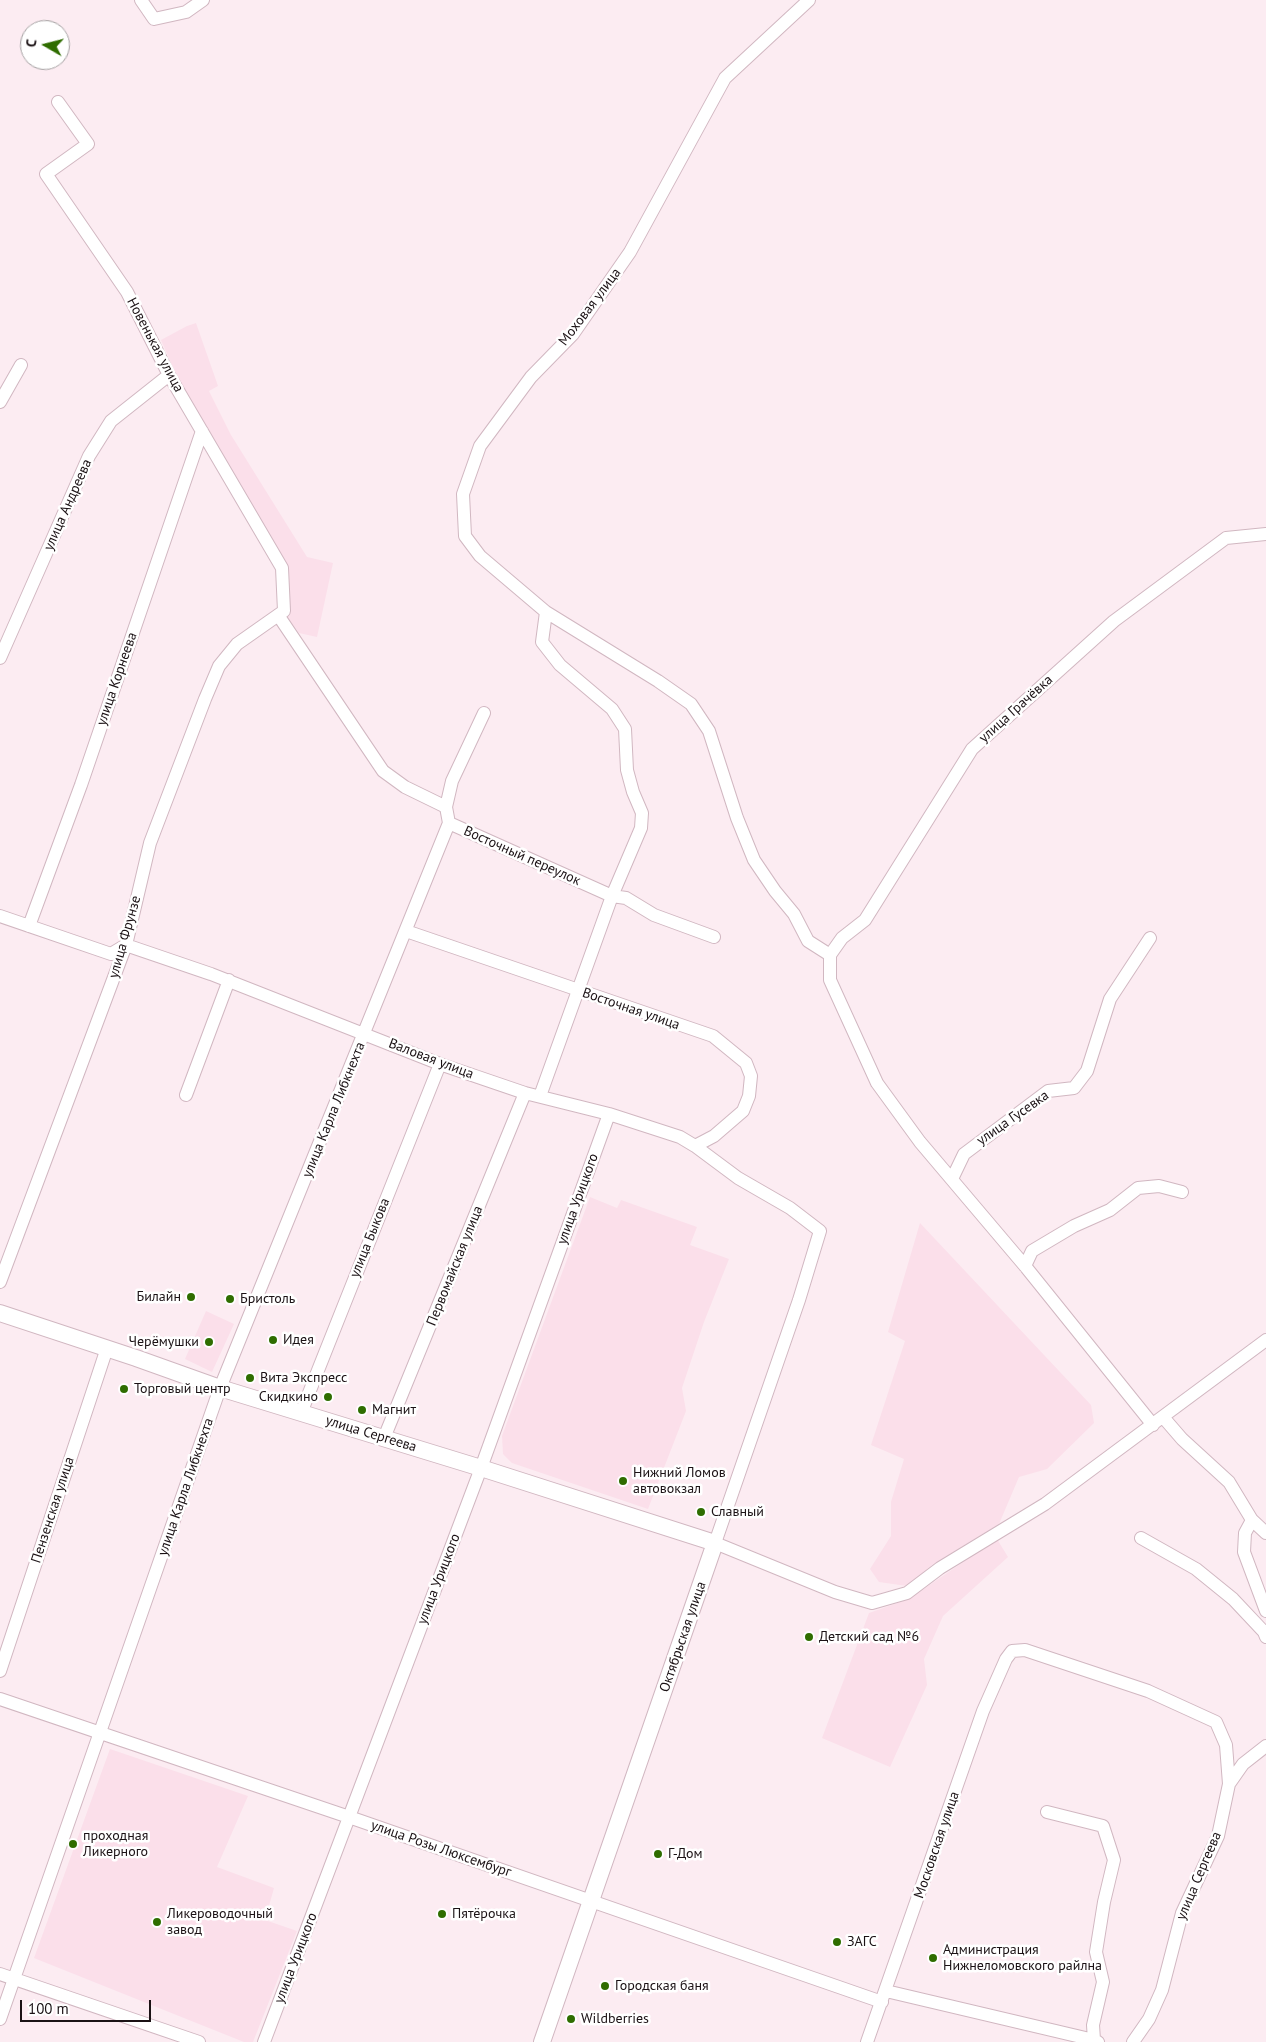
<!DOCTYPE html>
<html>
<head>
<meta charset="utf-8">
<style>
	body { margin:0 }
	#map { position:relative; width:1266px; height:2042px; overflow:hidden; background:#fcecf2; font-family:"PT Sans",sans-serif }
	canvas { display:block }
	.north { position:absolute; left:20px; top:20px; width:50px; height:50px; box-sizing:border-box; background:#fff; border:1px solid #a4a0a1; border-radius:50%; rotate:278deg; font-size:14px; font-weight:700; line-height:20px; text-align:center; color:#1b1215 }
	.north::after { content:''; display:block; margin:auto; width:18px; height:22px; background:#2f6d00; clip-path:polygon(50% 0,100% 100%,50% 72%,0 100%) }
	.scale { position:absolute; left:20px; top:2000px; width:131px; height:22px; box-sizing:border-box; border:2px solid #1b1215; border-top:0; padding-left:6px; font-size:15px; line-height:18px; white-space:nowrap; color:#1b1215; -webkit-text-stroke:4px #fff; paint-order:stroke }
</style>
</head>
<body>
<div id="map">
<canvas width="1266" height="2042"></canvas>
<div class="north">С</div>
<div class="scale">100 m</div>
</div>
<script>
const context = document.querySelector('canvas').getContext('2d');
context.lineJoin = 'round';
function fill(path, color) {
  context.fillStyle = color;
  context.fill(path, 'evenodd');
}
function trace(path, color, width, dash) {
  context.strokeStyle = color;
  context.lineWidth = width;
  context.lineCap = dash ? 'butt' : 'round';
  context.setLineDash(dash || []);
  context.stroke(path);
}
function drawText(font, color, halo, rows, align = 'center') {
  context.font = font + ' "PT Sans",sans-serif';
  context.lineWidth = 5;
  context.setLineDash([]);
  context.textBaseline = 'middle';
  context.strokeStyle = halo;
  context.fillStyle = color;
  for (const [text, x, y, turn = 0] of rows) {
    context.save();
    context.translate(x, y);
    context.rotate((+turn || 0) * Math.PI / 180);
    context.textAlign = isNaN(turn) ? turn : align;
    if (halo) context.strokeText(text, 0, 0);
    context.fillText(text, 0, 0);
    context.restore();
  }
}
fill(new Path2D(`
	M196,323L218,386L209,391L231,435L307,557L333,563L317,637L299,633L280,607L276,560L210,452L161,340L187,326Z
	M590,1197L617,1208L621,1200L697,1227L690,1245L729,1259L704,1322L682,1388L686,1411L648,1509L512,1463L503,1454L502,1436Z
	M920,1223L1091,1405L1094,1423L1047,1469L1019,1477L999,1524L932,1565L907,1586L879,1582L870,1569L891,1536V1502L904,1459L871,1445L905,1341L888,1332Z
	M206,1311L234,1324L212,1372L185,1359Z
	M997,1539L1008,1557L943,1616L924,1659L927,1685L890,1767L822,1738L869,1613L909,1599Z
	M110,1749L248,1796L217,1867L274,1888L265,1920L297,1931L253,2042H244L34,1958Z`), '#fbdfea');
const minor = new Path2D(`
	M141,0L154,19L186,12L203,0
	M809,0L725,78L630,252L573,334L531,377L480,446L463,494L465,536L480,556L546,612L658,681L691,704L709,731L737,818L754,860L775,891L794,914L808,941L830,955V980L877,1083L920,1142L1025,1266L1153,1425
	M0,402L21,365
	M278,615L383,771L405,787L446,807L449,823L612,896L626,898L654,915L714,937
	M0,658L89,456L111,421L169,375
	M446,807L452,781L484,713
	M0,916L111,954L126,945L211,974L440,1064L525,1093L609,1114L680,1137L695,1146L738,1178L790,1208L820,1231L799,1300L715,1543L835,1592L872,1603L907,1593L940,1568L1045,1504L1266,1340
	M29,926L81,785L202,431
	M406,931L713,1036L746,1063L751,1076L749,1096L743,1111L714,1136L695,1146
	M830,955L842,938L865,920L972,749L1114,621L1226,538L1266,534
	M186,1095L229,980
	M540,1096L612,896L641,828L642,813L633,792L627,770L625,729L612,709L560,665L542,642L546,612
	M952,1179L964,1154L1048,1091L1074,1088L1087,1071L1110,999L1150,938
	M1025,1266L1032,1251L1074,1226L1110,1210L1138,1188L1159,1186L1182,1192
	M0,1282L126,945L150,843L205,699L219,666L237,644L284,611L282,568L169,375L127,292L46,174L88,144L58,102
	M301,1413L440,1064
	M1163,1417L1182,1439L1229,1482L1252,1520L1266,1533
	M384,1438L525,1093
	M1252,1520L1245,1533L1244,1552L1266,1611
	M1141,1538L1196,1569L1233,1599L1264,1632L1266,1637
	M0,1671L107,1348
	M0,1699L349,1817L882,2002
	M1047,1812L1103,1826L1114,1860L1104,1902L1096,1952L1103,1982L1093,2025L1094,2040L1098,2042
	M0,1974L199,2042
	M886,1991L1094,2040
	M0,2019L220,1388L449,823
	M264,2042L481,1468L609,1114
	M867,2042L983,1711L1006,1659L1012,1651L1025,1650L1148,1691L1216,1722L1226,1745L1229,1784
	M1133,2042L1149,2019L1162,1990L1182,1913L1218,1836L1229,1784L1243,1764L1266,1746`);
const major = new Path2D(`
	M0,1313L136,1358L220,1388L481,1468L715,1543L542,2042`);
trace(minor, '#d1b7c1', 14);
trace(major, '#d1b7c1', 18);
trace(minor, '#fff', 12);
trace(major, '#fff', 16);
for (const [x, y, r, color] of [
	[191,1297,5,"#2f6d00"],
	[230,1299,5,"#2f6d00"],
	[273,1340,5,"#2f6d00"],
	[209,1342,5,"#2f6d00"],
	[250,1378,5,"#2f6d00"],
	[124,1389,5,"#2f6d00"],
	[328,1397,5,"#2f6d00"],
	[362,1410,5,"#2f6d00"],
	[623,1481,5,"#2f6d00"],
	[701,1512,5,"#2f6d00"],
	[809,1637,5,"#2f6d00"],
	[73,1844,5,"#2f6d00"],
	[658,1854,5,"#2f6d00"],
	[442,1914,5,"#2f6d00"],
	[157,1922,5,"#2f6d00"],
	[837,1942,5,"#2f6d00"],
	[933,1958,5,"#2f6d00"],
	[605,1986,5,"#2f6d00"],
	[571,2019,5,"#2f6d00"]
]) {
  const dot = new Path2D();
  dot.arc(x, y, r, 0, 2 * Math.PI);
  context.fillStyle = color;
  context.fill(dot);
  trace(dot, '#fff', 2);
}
drawText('14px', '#1b1215', '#fff', [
	["Моховая улица",590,307,-53],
	["Новенькая улица",155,345,62],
	["улица Андреева",68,505,-66],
	["улица Корнеева",117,679,-71],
	["улица Грачёвка",1016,709,-42],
	["Восточный переулок",522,856,24],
	["улица Фрунзе",125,937,-74],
	["Восточная улица",631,1009,19],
	["Валовая улица",431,1059,21],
	["улица Карла Либкнехта",334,1110,-68],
	["улица Гусевка",1013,1118,-35],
	["улица Урицкого",578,1199,-70],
	["улица Быкова",370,1238,-68],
	["Первомайская улица",455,1266,-68],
	["улица Сергеева",371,1434,17],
	["улица Карла Либкнехта",186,1487,-71],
	["Пензенская улица",53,1510,-72],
	["улица Урицкого",439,1579,-69],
	["Октябрьская улица",683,1637,-71],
	["Московская улица",937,1845,-71],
	["улица Розы Люксембург",441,1849,19],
	["улица Сергеева",1199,1876,-67],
	["улица Урицкого",296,1958,-69]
]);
drawText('14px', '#1b1215', '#fff', [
	["Билайн",181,1297,"right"],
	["Бристоль",240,1299],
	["Идея",283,1340],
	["Черёмушки",199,1342,"right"],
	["Вита Экспресс",260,1378],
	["Торговый центр",134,1389],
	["Скидкино",318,1397,"right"],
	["Магнит",372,1410],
	["Нижний Ломов",633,1473],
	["автовокзал",633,1489],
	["Славный",711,1512],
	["Детский сад №6",819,1637],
	["проходная",83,1836],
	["Ликерного",83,1852],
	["Г-Дом",668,1854],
	["Ликероводочный",167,1914],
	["завод",167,1930],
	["Пятёрочка",452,1914],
	["ЗАГС",847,1942],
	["Администрация",943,1950],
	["Нижнеломовского райлна",943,1966],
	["Городская баня",615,1986],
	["Wildberries",581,2019]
], 'left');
</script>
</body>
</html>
